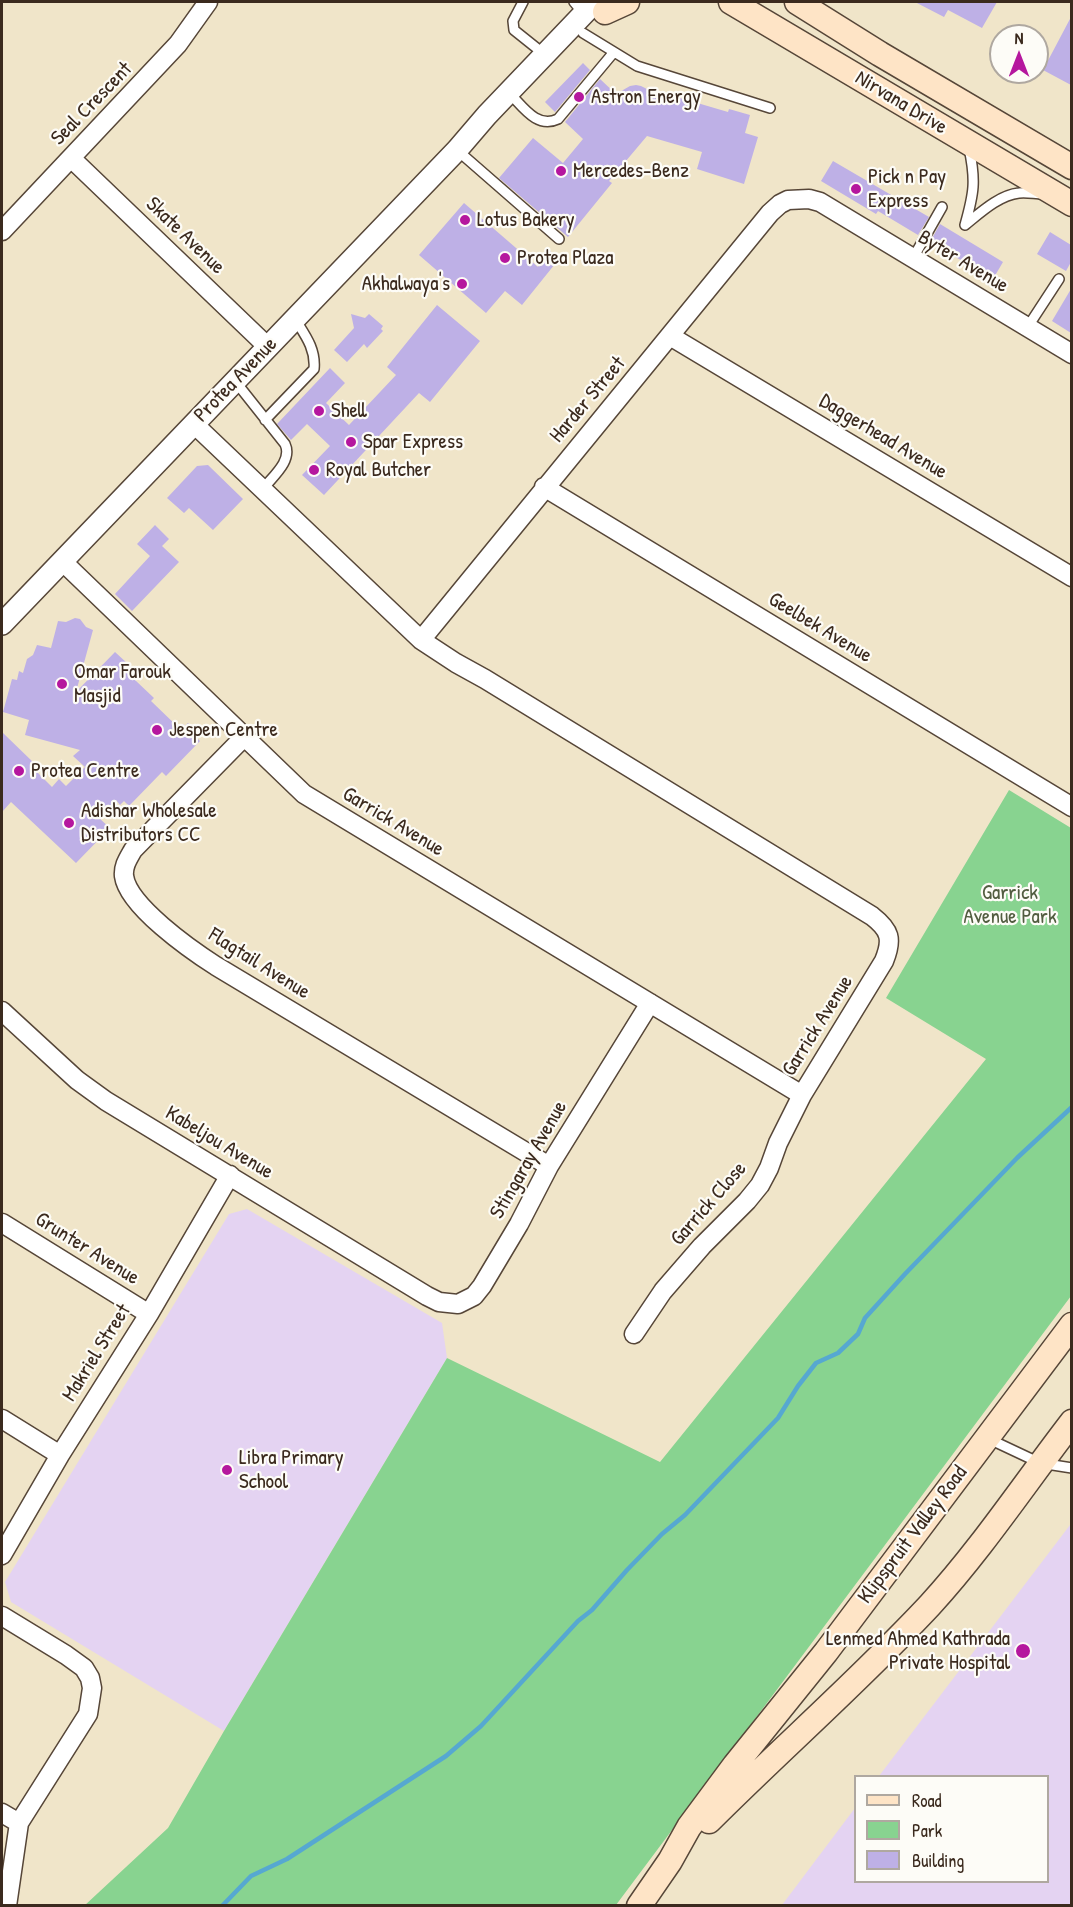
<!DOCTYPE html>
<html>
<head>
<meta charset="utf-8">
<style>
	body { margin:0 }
	#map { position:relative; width:1073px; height:1907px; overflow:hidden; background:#f0e5c9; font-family:"Patrick Hand",sans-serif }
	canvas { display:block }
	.frame { position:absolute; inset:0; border:3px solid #3b2a1e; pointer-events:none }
	.legend { position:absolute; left:854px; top:1775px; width:195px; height:108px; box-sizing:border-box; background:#fdfcf7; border:2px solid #afa8a0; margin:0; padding:8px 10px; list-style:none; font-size:18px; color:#3b2a1e }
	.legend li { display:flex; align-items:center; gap:12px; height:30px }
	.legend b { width:30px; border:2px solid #afa8a0 }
	.north { position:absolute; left:989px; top:24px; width:60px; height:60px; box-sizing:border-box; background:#fdfcf7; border:2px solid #afa8a0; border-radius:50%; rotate:0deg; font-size:16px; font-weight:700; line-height:24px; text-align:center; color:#3b2a1e }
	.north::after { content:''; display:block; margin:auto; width:21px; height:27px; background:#b5179e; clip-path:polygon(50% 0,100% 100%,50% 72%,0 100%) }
</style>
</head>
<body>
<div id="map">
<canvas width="1073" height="1907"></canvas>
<div class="frame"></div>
<ul class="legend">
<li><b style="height:8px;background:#fee4c6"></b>Road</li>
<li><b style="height:16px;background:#88d390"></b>Park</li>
<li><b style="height:16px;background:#beb0e6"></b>Building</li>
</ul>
<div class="north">N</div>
</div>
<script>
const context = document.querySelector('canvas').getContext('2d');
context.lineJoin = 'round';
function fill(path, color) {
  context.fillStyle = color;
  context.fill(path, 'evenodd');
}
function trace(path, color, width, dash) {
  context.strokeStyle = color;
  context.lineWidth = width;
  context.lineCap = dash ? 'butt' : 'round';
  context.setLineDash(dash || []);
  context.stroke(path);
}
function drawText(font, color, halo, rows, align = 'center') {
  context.font = font + ' "Patrick Hand",sans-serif';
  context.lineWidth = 4.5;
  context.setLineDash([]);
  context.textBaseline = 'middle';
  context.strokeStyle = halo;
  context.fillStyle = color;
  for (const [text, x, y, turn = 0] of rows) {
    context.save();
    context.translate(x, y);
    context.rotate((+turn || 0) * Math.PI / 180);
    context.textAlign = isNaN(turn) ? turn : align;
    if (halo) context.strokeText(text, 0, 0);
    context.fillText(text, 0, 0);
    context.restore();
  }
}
fill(new Path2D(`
	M247,1209L442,1323L447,1358L224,1731L11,1602L5,1582L229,1214Z
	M1070,1525H1071V1905H782L855,1808L856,1882H1048V1776H879Z`), '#e4d3f2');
fill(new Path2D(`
	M1009,790L1071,828V1296L616,1905L84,1906L168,1828L224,1731L447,1358L660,1462L986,1059L886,998Z`), '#88d390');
trace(new Path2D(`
	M222,1906L251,1876L287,1859L446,1756L481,1726L578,1621L592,1610L627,1570L662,1534L685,1515L778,1418L798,1386L816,1363L838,1353L858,1334L865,1318L905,1274L1017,1158L1072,1107`), '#56a8d1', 4.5);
fill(new Path2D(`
	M915,2H997L982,28L948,10L944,17Z
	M1071,17V85L1043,70Z
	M583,63L590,70L555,112L545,102Z
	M600,79L616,94L630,86L636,85L641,86L659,95L660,92L728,112L729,109L750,115L745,133L758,137L744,184L697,169L702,152L647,136L609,181L612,183L568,237L499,178L533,138L563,163L583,139L565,122Z
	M833,161L929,217L918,235L878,211L876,214L821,181Z
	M464,203L538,267L550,251L559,259L522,305L505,291L486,313L419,255Z
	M940,224L1003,262L993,279L930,242Z
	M1050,232L1071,245V262L1066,271L1037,254Z
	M1071,289V333L1052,321Z
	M437,305L480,341L430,402L419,393L324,495L302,475L330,446L307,424L291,440L277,424L330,368L345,383L326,403L349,425L396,375L387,367Z
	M351,314L365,318L369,314L383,326L381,329L383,331L367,348L364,344L347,362L334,350L354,328Z
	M208,465L243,499L213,530L189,508L184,513L167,498L197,466Z
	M155,525L169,539L162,546L179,562L132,611L115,594L150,556L137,544Z
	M75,618L80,619L86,627L93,630L76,692L115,652L140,675L135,680L154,698L151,701L179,728L183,724L185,726L188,723L197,732L194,735L200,741L166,776L162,772L129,806L124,801L120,805L116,800L99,818L110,828L76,863L11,802L2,812V732L35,764L33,768L52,787L59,779L66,786L85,767L73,756L80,750L25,735L29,720L3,712L12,679L17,680L19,671L23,673L27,659L33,655L37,645L51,648L58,621L66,622Z`), '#beb0e6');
const service = new Path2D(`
	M523,2L513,21L514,30L544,54
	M574,2L584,14
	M583,33L637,66L770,108
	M514,98C526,111 539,128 558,119L614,52
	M457,150L559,239
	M965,225C980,213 999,195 1019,193C1027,192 1035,194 1043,194
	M965,225C974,193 976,181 969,148
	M913,258L942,207
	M1027,328L1059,279
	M235,381L285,444C293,461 272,477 262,490
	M265,420L314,369C316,349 305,335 295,319
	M989,1439L1040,1463L1072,1468`);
const minor = new Path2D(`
	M71,158L268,347
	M2,231L178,44L208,2
	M670,336L1072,577
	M544,487L1072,807
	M62,561L304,794L802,1095L884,961C893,939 890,930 872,916L485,679L456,663L421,640L194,424
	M421,640L770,213L780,204L788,200L809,199L820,202L1072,354
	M244,737L133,850C128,859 123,866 124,876C128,906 191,950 216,966L549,1166
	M2,1011L77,1080L106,1101L427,1296L439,1302L458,1304L474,1296L482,1286L519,1224L549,1166L650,1003
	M2,1223L149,1314
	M634,1334L663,1291L702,1246L747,1201L760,1185L769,1168L778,1143L802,1095
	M2,1419L60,1455
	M2,1555L60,1455L149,1314L230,1175
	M2,1616L66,1655L84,1668L90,1678L92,1688L88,1714L19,1823L7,1906
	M2,1813L19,1823`);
const tertiary = new Path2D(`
	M2,624L457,150L487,115L595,2`);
const secondary = new Path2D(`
	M731,2L1072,204
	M797,2L880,54L1072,167
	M605,12L627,2
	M709,1821C782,1748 860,1680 930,1605C982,1548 1025,1483 1072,1422
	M639,1906L670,1861L689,1827L735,1765L826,1652L1072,1325`);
trace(service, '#564638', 12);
trace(minor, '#564638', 21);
trace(tertiary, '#564638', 24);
trace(secondary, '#564638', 27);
trace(service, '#fff', 9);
trace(minor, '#fff', 18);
trace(tertiary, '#fff', 21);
trace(secondary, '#fee4c6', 24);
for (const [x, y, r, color] of [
	[579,97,6,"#b5179e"],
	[561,171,6,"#b5179e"],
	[856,189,6,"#b5179e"],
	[465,220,6,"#b5179e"],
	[505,258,6,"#b5179e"],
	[462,284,6,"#b5179e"],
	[319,411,6,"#b5179e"],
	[351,442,6,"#b5179e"],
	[314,470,6,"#b5179e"],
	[62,684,6,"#b5179e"],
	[157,730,6,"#b5179e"],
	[19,771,6,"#b5179e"],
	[69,823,6,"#b5179e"],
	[227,1470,6,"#b5179e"],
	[1023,1651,8,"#b5179e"]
]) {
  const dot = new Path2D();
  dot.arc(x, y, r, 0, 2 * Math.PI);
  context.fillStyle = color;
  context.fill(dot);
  trace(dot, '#fdfcf7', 2);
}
drawText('21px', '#3b2a1e', '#fdfcf7', [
	["Astron Energy",591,97],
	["Mercedes-Benz",573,171],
	["Pick n Pay",868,177],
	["Express",868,201],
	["Lotus Bakery",477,220],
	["Protea Plaza",517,258],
	["Akhalwaya's",450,284,"right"],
	["Shell",331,411],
	["Spar Express",363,442],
	["Royal Butcher",326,470],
	["Omar Farouk",74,672],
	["Masjid",74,696],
	["Jespen Centre",169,730],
	["Protea Centre",31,771],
	["Adishar Wholesale",81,811],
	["Distributors CC",81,835],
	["Libra Primary",239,1458],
	["School",239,1482],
	["Lenmed Ahmed Kathrada",1010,1639,"right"],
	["Private Hospital",1010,1663,"right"]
], 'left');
drawText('21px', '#3b2a1e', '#fdfcf7', [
	["Nirvana Drive",901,103,31],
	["Seal Crescent",92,104,-46],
	["Skate Avenue",185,236,44],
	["Byter Avenue",963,262,31],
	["Protea Avenue",236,380,-46],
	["Harder Street",588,400,-50],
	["Daggerhead Avenue",883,437,31],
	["Geelbek Avenue",820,628,31],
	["Garrick Avenue",393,822,31],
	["Flagtail Avenue",259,964,32],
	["Garrick Avenue",818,1026,-58],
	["Kabeljou Avenue",219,1143,31],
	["Stingaray Avenue",529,1160,-60],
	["Garrick Close",709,1204,-49],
	["Grunter Avenue",87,1249,32],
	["Makriel Street",97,1353,-58],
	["Klipspruit Valley Road",913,1535,-53]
]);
drawText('21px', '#525d40', '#fdfcf7', [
	["Garrick",1010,893],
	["Avenue Park",1010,917]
]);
</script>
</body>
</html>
